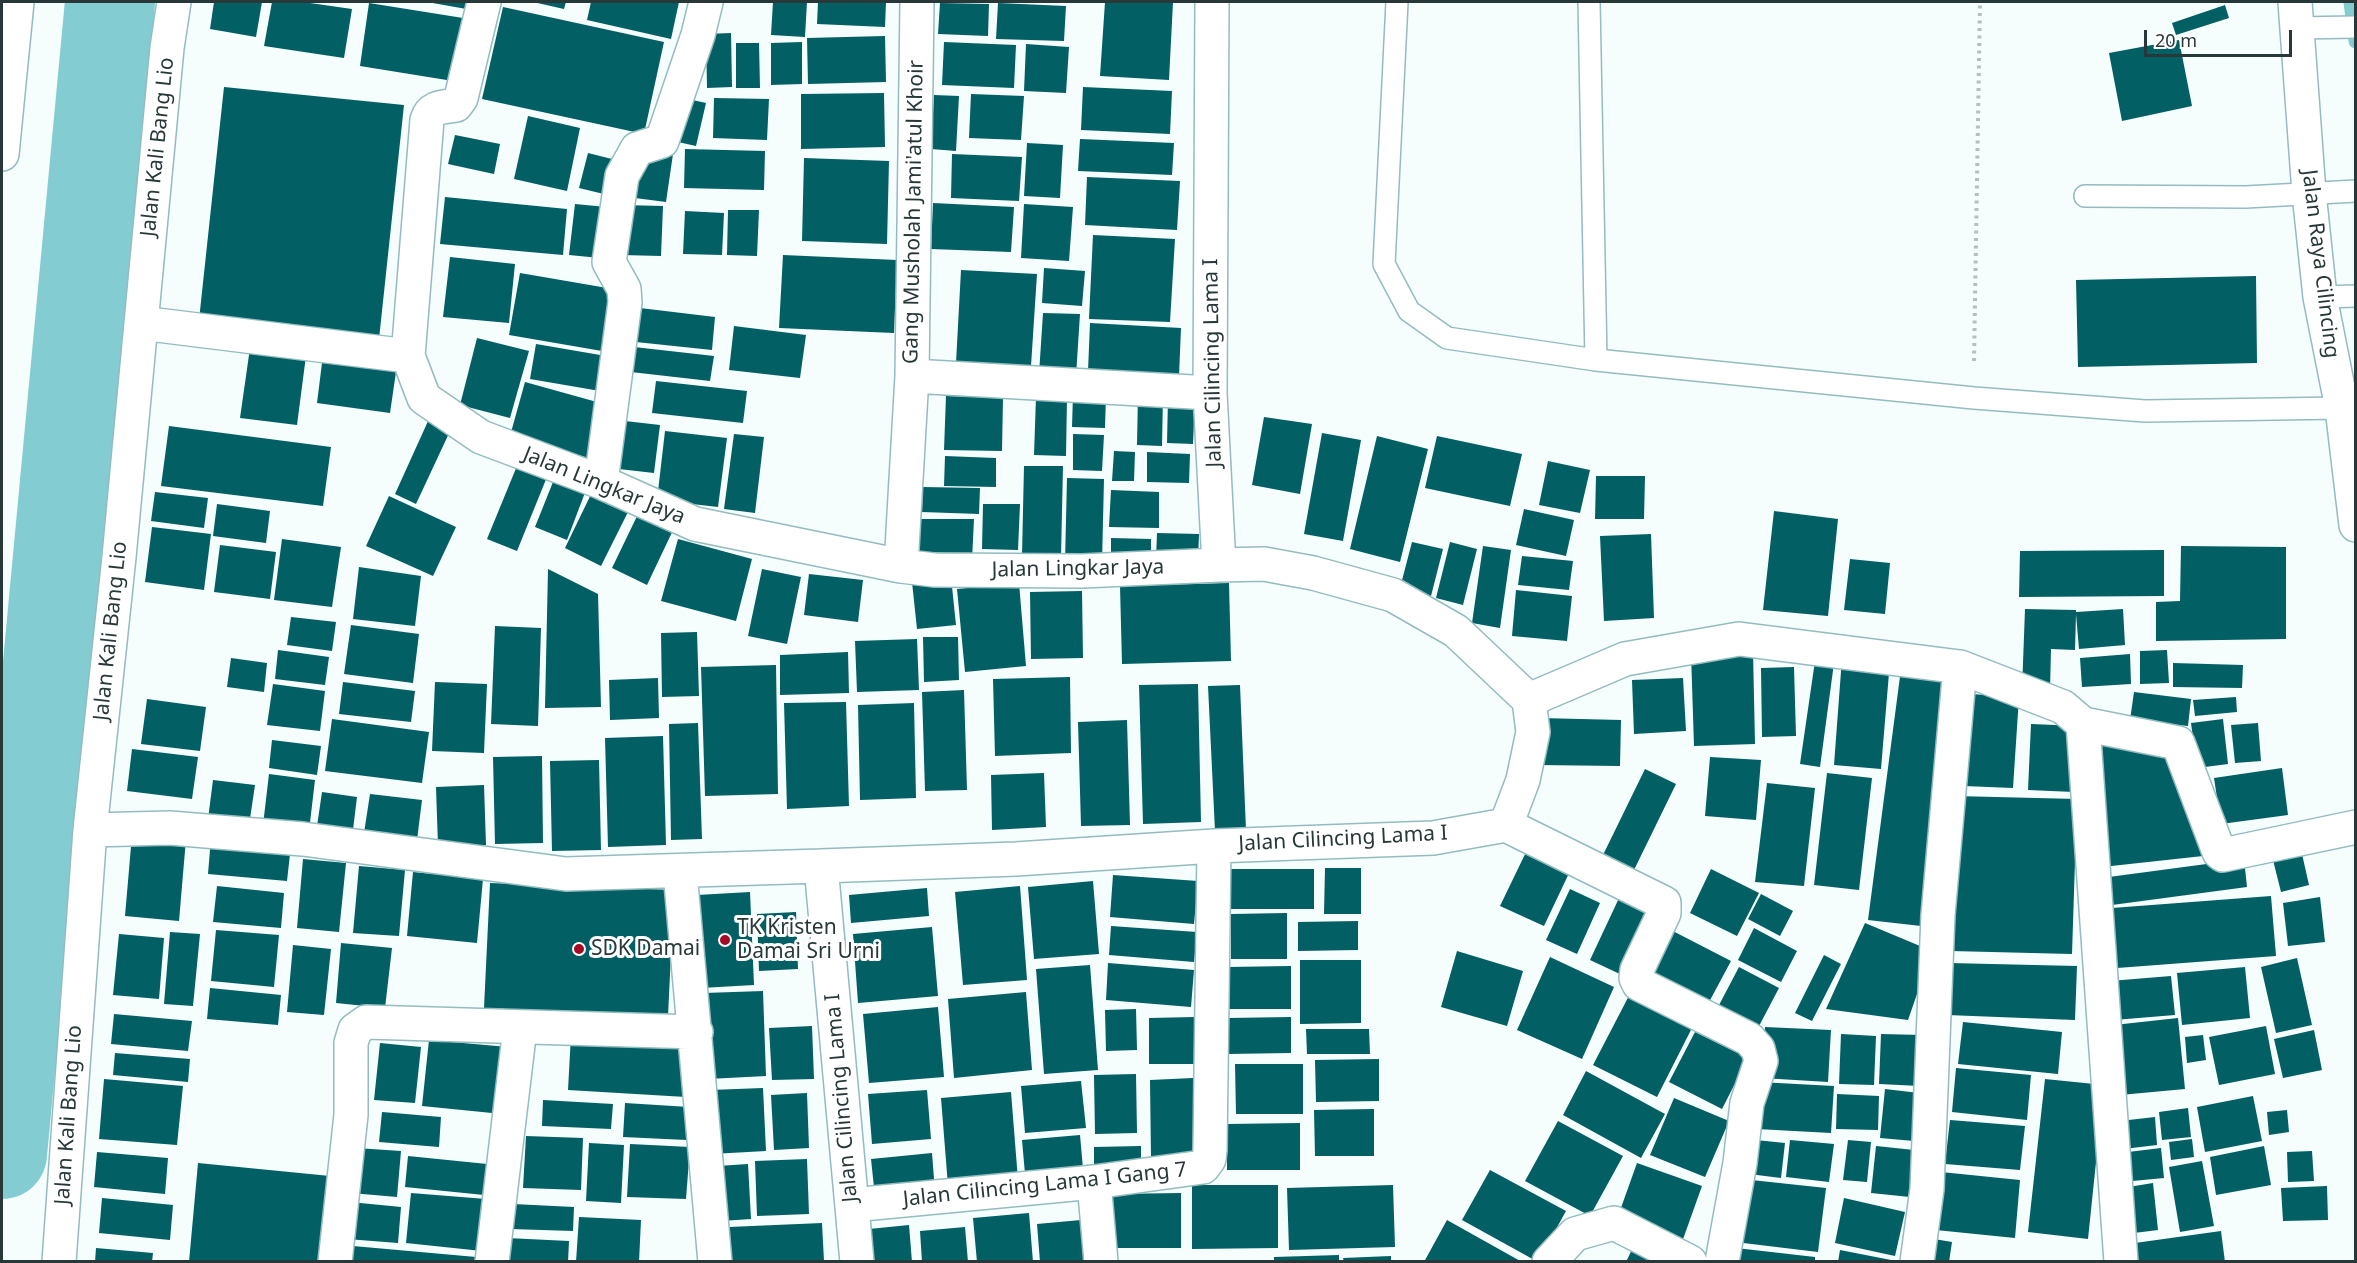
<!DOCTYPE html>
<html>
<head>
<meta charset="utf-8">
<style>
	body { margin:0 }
	#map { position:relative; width:2357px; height:1263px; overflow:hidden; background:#f5fdfd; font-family:"Noto Sans",sans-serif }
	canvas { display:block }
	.frame { position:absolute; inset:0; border:3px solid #283839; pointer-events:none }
	.scale { position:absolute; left:2144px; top:30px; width:148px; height:27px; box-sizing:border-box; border:3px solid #283839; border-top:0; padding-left:8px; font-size:18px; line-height:21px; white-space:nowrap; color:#283839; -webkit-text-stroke:4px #fff; paint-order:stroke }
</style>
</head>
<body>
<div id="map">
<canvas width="2357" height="1263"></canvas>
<div class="frame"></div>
<div class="scale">20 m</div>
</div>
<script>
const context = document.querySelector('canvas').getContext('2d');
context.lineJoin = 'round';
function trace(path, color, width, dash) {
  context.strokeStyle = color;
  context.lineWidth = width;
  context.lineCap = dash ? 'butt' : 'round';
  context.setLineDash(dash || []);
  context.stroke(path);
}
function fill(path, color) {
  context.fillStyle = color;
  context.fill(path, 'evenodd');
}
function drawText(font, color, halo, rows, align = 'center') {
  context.font = font + ' "Noto Sans",sans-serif';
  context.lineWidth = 6;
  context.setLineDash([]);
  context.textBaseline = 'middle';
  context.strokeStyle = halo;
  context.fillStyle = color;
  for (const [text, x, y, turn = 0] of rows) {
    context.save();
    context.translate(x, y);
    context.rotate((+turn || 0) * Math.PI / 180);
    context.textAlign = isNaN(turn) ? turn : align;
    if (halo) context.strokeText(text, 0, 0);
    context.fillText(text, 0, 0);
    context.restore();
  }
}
trace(new Path2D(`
	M2351,2L2356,41`), '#83cdd2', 15);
trace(new Path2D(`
	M2,1154L110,2`), '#83cdd2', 90);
fill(new Path2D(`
	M214,2H262L256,37L210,29Z
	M272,2H303L352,9L344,58L264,46Z
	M427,2H473L472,10Z
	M533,2H566L564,9Z
	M591,2H679L671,39L587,20Z
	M773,2H807L805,37L771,35Z
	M818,2H886L885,27L817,24Z
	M1105,2H1173L1169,80L1100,76Z
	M369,3L463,18L453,81L360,66Z
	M940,3L989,4L988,36L938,34Z
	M998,3L1066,6L1064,41L996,39Z
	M2225,5L2229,18L2176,35L2172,23Z
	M503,7L664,42L644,134L482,99Z
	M731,33L732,87L707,88L706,34Z
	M885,36L886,82L808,84L807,38Z
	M2179,40L2192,106L2122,121L2109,53Z
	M802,42V84L771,85V43Z
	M944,42L1016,45L1014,88L942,85Z
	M736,43H759L760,88H736Z
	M1026,44L1069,47L1066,93L1024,91Z
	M224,87L404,105L379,339L199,320Z
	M1083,87L1172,91L1170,134L1081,130Z
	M884,93L885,147L801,149V94Z
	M971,94L1024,96L1021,140L969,138Z
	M934,95L959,96L956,151L931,149Z
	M679,97L706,103L696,146L669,140Z
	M714,98L769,99L767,140L713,138Z
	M528,116L580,128L567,191L514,179Z
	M455,135L500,144L494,174L448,164Z
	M1080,139L1174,143L1172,175L1078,171Z
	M1027,143L1063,145L1060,198L1024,196Z
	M641,149L673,154L666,202L635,198Z
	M685,149L765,151L764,190L684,188Z
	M588,153L620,161L612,196L579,188Z
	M952,154L1022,157L1019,201L951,198Z
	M804,158L889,161L887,244L802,241Z
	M1087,177L1180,181L1177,230L1085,225Z
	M445,197L567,209L563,255L440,244Z
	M933,203L1014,207L1011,252L931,249Z
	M575,204L606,207L600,258L569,255Z
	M1024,204L1073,207L1069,261L1021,258Z
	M623,205L663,206L661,256L622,255Z
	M728,210H759L757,256L727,255Z
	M685,211L724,213L722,255L683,254Z
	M1093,235L1175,239L1170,322L1089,319Z
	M783,255L897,260L894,333L779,328Z
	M450,257L515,264L509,323L443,317Z
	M1044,268L1085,271L1082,306L1042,303Z
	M961,270L1037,274L1031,366L956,363Z
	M520,273L613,289L602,351L509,335Z
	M2256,276L2257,363L2078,367L2076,280Z
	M640,308L715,317L712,350L636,342Z
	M1043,313L1080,314L1076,376L1039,374Z
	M1090,323L1181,328L1179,376L1088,371Z
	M734,326L806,335L800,378L729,370Z
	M477,338L529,351L510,418L460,405Z
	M251,341L307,348L297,425L240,418Z
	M536,344L606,356L600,391L530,379Z
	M634,347L714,356L710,381L631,372Z
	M323,355L397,365L390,413L317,403Z
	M656,381L747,391L743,423L652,413Z
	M525,382L604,404L589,458L510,436Z
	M1073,394L1106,395L1105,428L1072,427Z
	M1138,394L1163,395L1162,446L1137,445Z
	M946,396L1003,398L1002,451L944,450Z
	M1036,397L1067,398L1066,456L1034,455Z
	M1168,398L1195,399L1193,444L1167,443Z
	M1264,417L1312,424L1300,494L1252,485Z
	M429,419L451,429L416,504L395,494Z
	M625,421L660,425L654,473L619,469Z
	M169,426L331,447L323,506L161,486Z
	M665,431L727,438L718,507L657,500Z
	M1322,433L1361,440L1343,541L1304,534Z
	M734,434L764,437L755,513L724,509Z
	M1073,434L1104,435L1102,471L1073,470Z
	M1377,436L1428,449L1400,562L1350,549Z
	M1437,436L1522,454L1510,506L1425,488Z
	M1114,451L1135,452L1134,481H1112Z
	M1147,452L1190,454L1189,483L1147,482Z
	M945,456L996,458V487L944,486Z
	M519,461L549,472L517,551L487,539Z
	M1548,461L1590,470L1580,513L1539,505Z
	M1024,466H1063L1061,557L1022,555Z
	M1596,476H1645L1644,519H1595Z
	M555,477L586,490L567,540L535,527Z
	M1067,478L1104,479L1102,563L1065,562Z
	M596,484L633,502L601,566L565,548Z
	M923,487L980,488L979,514L922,512Z
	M1111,490L1159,492V528L1109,527Z
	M155,492L208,498L204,528L151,521Z
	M389,496L456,527L433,576L366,546Z
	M217,504L270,511L266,543L213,536Z
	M983,504H1020L1018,550L982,549Z
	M1524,509L1574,520L1566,556L1516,545Z
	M640,510L675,526L647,585L612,568Z
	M1774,511L1838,519L1828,616L1763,610Z
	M917,519H974L972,560L916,559Z
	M152,527L211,534L204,590L145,582Z
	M1157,533L1199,534L1198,560L1156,559Z
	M1651,534L1654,618L1604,621L1600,536Z
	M1111,538L1151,539V558L1111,557Z
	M282,539L341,547L332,607L274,600Z
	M678,539L752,559L736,621L661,601Z
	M1412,542L1443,549L1431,596L1400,588Z
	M1450,542L1477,549L1463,605L1436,598Z
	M220,545L276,552L270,599L214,592Z
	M1483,546L1511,550L1500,628L1472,623Z
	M2181,546L2286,547V639L2156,641V602L2180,601Z
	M2164,550V596L2019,597L2020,551Z
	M1522,556L1573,561L1569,590L1518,585Z
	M1850,559L1890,563L1885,614L1844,610Z
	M359,567L421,576L415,626L353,619Z
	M548,569L598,594L601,707L545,708Z
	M762,569L801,577L787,644L748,636Z
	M809,574L863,580L858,622L804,615Z
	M951,577L956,625L917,629L912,582Z
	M1019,583L1026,666L965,672L957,589Z
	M1229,583L1231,661L1122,664L1120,586Z
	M1516,590L1572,596L1567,641L1512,636Z
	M1082,591L1083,658L1031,659L1030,592Z
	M2025,609L2076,610V612L2123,609L2125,645L2079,649L2076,614L2075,650L2051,649L2050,690H2022Z
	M291,617L336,622L332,651L287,645Z
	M351,625L419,634L413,683L344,674Z
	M495,626L541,628L538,726L491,724Z
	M697,632L699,696L662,697L661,633Z
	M923,637H958L959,680L924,682Z
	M917,639L919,690L857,692L855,641Z
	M278,650L329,657L325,685L275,679Z
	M2167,650L2169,683L2140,684V651Z
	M1753,651L1755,744L1694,746L1691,653Z
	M848,652L849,693L780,695V655Z
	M2130,654L2131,684L2082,687L2080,658Z
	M231,658L267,663L264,692L227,687Z
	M1842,658L1890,661L1881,769L1834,765Z
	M1815,661L1834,663L1820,767L1800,764Z
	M2173,663L2243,665L2242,688L2173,687Z
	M776,665L778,794L705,796L701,667Z
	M1794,667L1796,736L1762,737L1761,668Z
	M1901,669L1954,676L1921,926L1868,920Z
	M1070,677L1071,753L995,756L993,679Z
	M658,678L659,718L610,720L609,680Z
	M1683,678L1686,731L1634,734L1632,680Z
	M343,682L415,691L411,722L339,714Z
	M435,682L487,684L484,753L432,751Z
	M273,684L325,691L320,731L267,725Z
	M1198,684L1201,822L1143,824L1139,685Z
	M1240,685L1246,830L1215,831L1208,686Z
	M964,690L967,790L925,791L922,692Z
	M2134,692L2191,699L2188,726L2130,720Z
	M1970,694L2019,697L2013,788L1964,786Z
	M2236,697L2237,712L2195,716L2193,700Z
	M147,699L206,707L200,751L141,744Z
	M846,702L849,806L787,809L784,703Z
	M914,703L916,798L860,800L858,705Z
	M1540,718L1621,720L1620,766L1538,765Z
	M332,719L429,732L422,783L325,771Z
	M2223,719L2228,764L2197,768L2191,723Z
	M1127,720L1130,825L1081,826L1078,722Z
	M698,723L702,839L671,840L669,724Z
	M2258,723L2261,761L2235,763L2231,725Z
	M2031,724L2078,726L2074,792L2028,790Z
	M2087,732L2172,747L2203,856L2102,867Z
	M663,736L666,845L608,847L605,738Z
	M272,740L321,746L317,775L269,768Z
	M132,749L198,757L192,799L127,791Z
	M542,756L543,843L495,844L493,757Z
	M1710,757L1761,760L1756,820L1705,816Z
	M599,760L601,850L552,851L550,761Z
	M2282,768L2288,815L2221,824L2214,778Z
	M1645,769L1676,784L1634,870L1603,855Z
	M1044,773L1046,827L992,830L991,775Z
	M1827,773L1872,778L1859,890L1814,885Z
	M269,774L315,780L309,831L263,825Z
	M213,780L255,785L248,832L207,827Z
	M1767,783L1815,788L1804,886L1755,882Z
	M484,785L486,845L438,846L436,787Z
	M322,792L357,797L352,838L316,833Z
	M370,794L422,800L417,840L364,833Z
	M1955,796L2077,799L2072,954L1951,951Z
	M132,835L186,839L179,921L125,916Z
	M211,838L291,845L287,881L208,874Z
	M2300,845L2309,885L2281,892L2271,852Z
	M1528,848L1571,869L1544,926L1500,906Z
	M303,859L346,863L339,932L297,928Z
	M2244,859L2247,887L2112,905L2109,877Z
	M359,866L405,870L399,936L353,933Z
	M1325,868H1361V914H1324Z
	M1226,869H1314V909H1226Z
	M1711,869L1759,893L1737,936L1690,913Z
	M413,872L483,879L477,943L407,936Z
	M1113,875L1198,881L1194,924L1110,917Z
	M1093,881L1099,954L1034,959L1028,887Z
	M490,883L674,890L668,1016L484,1008Z
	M217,886L284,893L281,928L213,922Z
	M1020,886L1027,980L963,985L955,892Z
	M927,888L929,916L851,923L849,895Z
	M1570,889L1600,903L1577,954L1546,940Z
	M750,892L754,985L701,988L697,895Z
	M1761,894L1793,911L1780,936L1748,919Z
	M1620,896L1652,911L1622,975L1590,960Z
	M2271,896L2276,956L2117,968L2112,908Z
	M2320,897L2325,942L2288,946L2283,903Z
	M796,912L798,969L759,971L757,914Z
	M1287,913V959H1231V914Z
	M1358,921V950L1298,951V922Z
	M1865,923L1932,951L1908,1020L1826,1009Z
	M1111,926L1197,932L1194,962L1109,955Z
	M932,927L938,996L858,1003L853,934Z
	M1667,928L1731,961L1708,1004L1644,971Z
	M1754,928L1797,951L1781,982L1738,960Z
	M216,930L279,935L274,987L211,981Z
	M170,932L200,934L193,1006L164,1004Z
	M119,934L164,938L159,999L113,995Z
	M341,943L392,948L385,1008L336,1003Z
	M293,945L331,949L324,1015L287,1012Z
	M1457,951L1523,971L1507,1026L1441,1007Z
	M1824,955L1841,964L1812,1021L1795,1013Z
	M1550,957L1614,987L1582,1059L1517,1030Z
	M2297,958L2312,1025L2276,1033L2261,967Z
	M1300,960H1361V1023L1300,1024Z
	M1108,963L1194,970L1191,1007L1106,1000Z
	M1949,963L2077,966L2075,1020L1947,1015Z
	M1090,965L1098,1070L1044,1074L1036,969Z
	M1291,966V1009H1228L1227,967Z
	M1739,967L1779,988L1758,1028L1718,1007Z
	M2245,967L2250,1018L2182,1025L2177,973Z
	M2171,976L2175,1015L2114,1020L2110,981Z
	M210,988L281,995L278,1025L207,1019Z
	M1633,988L1696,1020L1657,1097L1593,1065Z
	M763,991L766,1076L708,1079L704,993Z
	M1026,992L1032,1070L954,1078L948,999Z
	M938,1007L944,1077L869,1083L863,1014Z
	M1136,1009L1137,1050L1106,1051L1105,1010Z
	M114,1014L192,1021L188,1051L111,1044Z
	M1195,1017L1196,1064H1149V1018Z
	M1291,1017V1053L1227,1054V1018Z
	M2178,1018L2185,1089L2120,1095L2114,1025Z
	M1963,1022L2062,1032L2058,1074L1958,1064Z
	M812,1026L814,1079L772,1080L769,1028Z
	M2266,1026L2275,1074L2219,1085L2209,1037Z
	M1765,1027L1831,1030L1828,1082L1762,1078Z
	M1306,1029H1369L1370,1054H1307Z
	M2314,1030L2322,1070L2283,1078L2274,1039Z
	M1695,1032L1748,1058L1722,1109L1669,1082Z
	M1841,1034L1876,1036L1874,1085L1839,1084Z
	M1881,1034L1922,1035L1920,1086L1879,1084Z
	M571,1035L689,1042L686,1097L568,1090Z
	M2203,1035L2206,1060L2187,1063L2185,1037Z
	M429,1040L508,1047L502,1114L422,1106Z
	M380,1043L421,1047L415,1103L374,1100Z
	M115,1053L190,1059L188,1082L113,1075Z
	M1379,1059V1101L1316,1102L1315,1060Z
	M1235,1064H1303V1114H1236Z
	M1956,1068L2031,1075L2027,1120L1952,1112Z
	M1586,1071L1665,1114L1641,1158L1563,1115Z
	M1136,1074L1137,1133L1095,1134L1094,1075Z
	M1193,1078L1194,1157L1151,1158L1150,1080Z
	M104,1079L183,1086L177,1145L99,1139Z
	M2045,1079L2104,1085L2088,1239L2028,1232Z
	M1081,1081L1086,1128L1025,1133L1021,1086Z
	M1759,1082L1834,1086L1831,1133L1757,1129Z
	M763,1088L766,1151L712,1154L710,1090Z
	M1885,1089L1919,1093L1914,1141L1880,1138Z
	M927,1090L931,1139L872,1144L868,1094Z
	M1011,1092L1018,1180L948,1186L941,1098Z
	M807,1093L809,1148L774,1150L771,1095Z
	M1837,1094L1879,1096L1878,1130L1836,1129Z
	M2253,1096L2262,1141L2205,1152L2197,1107Z
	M1674,1098L1729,1121L1705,1177L1650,1155Z
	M543,1100L613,1104L611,1129L542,1126Z
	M625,1103L689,1107L687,1140L623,1137Z
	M2188,1108L2191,1137L2162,1140L2159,1112Z
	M1374,1109V1156H1315L1314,1110Z
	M2287,1110L2289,1132L2269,1135L2267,1112Z
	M382,1112L441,1117L439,1147L379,1142Z
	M2155,1117L2157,1145L2124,1149L2120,1121Z
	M1950,1120L2025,1126L2020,1170L1945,1164Z
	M1558,1121L1623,1156L1590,1216L1525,1181Z
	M1300,1123V1170H1227V1124Z
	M1080,1135L1084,1180L1026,1185L1022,1140Z
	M526,1136L583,1138L581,1190L523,1188Z
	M1746,1139L1785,1143L1781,1178L1741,1173Z
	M2192,1139L2194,1157L2171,1160L2169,1142Z
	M1790,1140L1834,1144L1829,1182L1786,1177Z
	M1848,1140L1871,1142L1867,1182L1843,1180Z
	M589,1143L624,1145L621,1203L586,1201Z
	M630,1144L690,1147L686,1199L627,1197Z
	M1141,1146V1174L1094,1175V1147Z
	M1876,1146L1914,1150L1910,1197L1871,1193Z
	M2264,1146L2271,1185L2216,1195L2210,1157Z
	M356,1148L401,1151L397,1197L351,1193Z
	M2161,1148L2164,1178L2122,1182L2120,1153Z
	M2312,1151L2314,1181L2288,1182L2287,1152Z
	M97,1152L168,1158L165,1194L94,1187Z
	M932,1153L935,1192L875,1197L871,1159Z
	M408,1156L487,1164L484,1195L405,1187Z
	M807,1159L809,1214L757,1216L755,1161Z
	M2202,1161L2214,1226L2180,1232L2169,1167Z
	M198,1163L330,1176L322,1262H189Z
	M1637,1163L1702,1186L1682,1242L1617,1219Z
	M748,1164L751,1219L721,1221L718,1166Z
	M1490,1170L1566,1211L1538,1262L1462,1220Z
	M1931,1171L2020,1180L2015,1238L1926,1229Z
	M1742,1179L1826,1188L1818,1252L1735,1242Z
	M2153,1183L2158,1230L2126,1234L2122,1188Z
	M1192,1185H1278V1248L1192,1249Z
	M1393,1185L1395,1247L1289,1250L1287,1188Z
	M2327,1186L2328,1220L2283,1221L2281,1188Z
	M411,1193L486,1199L482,1251L406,1243Z
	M1181,1193V1248H1112L1111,1194Z
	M102,1198L173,1205L170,1240L99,1233Z
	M1844,1198L1905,1212L1895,1256L1835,1243Z
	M350,1202L401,1207L398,1243L347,1239Z
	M513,1204L574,1207L573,1231L511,1229Z
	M1029,1213L1033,1262H977L973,1218Z
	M579,1217L641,1220L639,1262H576Z
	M1092,1219L1095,1262H1040L1037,1224Z
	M1447,1220L1522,1262H1424Z
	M822,1223L824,1261L731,1262L729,1227Z
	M909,1225L912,1262H872L869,1229Z
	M965,1227L968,1262H922L920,1231Z
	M2221,1231L2225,1262H2138L2135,1243Z
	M507,1238L569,1241L568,1262H505Z
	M1928,1238L1952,1242L1949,1262H1924Z
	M1636,1241L1678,1262H1626Z
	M353,1246L476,1257V1262H352Z
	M96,1248L153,1253L152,1262H95Z
	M1736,1248L1815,1257V1262H1734Z
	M1840,1250L1891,1260V1262H1838Z
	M1339,1255V1262H1274V1257Z
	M1391,1256V1262H1344L1343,1258Z`), '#025f64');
const lane = new Path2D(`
	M1397,2L1384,264L1409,311L1447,338L1596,360L1974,398L2145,411L2342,408
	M1589,2L1596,360
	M2296,28L2356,27
	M2085,196L2246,197L2356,191
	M2320,297L2356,296`);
const street = new Path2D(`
	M484,2L461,98L456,105C444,107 431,106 427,120L408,356L424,398L481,437L601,482L695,524L901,566L934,570L1082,571L1219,565
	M917,2L912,376L1210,393
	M2,154L17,2
	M141,323L408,356
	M601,482L625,302L624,289L609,262L622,176L637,149L662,141L698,35L706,2
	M901,566L912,376
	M1529,700L1625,659L1739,639L1960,667L2063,707L2083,724L2178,743L2219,852L2223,855L2356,827
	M2083,724L2121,1262
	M1506,825L1664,903V913L1637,970L1636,978L1639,984L1749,1039L1758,1049L1761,1061L1747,1103L1740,1163L1722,1262
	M90,830L170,828L303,839L566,874L821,866
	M680,872L715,1262
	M1094,1182L1101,1262
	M852,1205L1094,1182L1203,1167L1209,1159L1210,1150L1214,846
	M59,1262L90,830L119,557L167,48L174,2
	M335,1262L351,1115V1043L355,1030L366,1022L696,1032
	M492,1262L520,1028
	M857,1262L821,866L1016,859L1214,846L1433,838L1506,825L1523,780L1533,732L1529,700L1456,631L1393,595L1313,573L1264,564L1219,565L1210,393L1212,2
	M1549,1262L1575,1234L1614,1223L1690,1262
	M1917,1262L1927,1189L1938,915L1960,667`);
const secondary = new Path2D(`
	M2295,2L2309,193L2320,297L2342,408L2356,525`);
trace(lane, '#94bcbe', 24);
trace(street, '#94bcbe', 36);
trace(secondary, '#94bcbe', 36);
trace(new Path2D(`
	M1974,361L1980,2`), '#b4bfbf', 4, [3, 4.5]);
trace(lane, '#fff', 21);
trace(street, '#fff', 33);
trace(secondary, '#fff', 33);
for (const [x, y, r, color] of [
	[725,940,6,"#a50926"],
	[579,949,6,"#a50926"]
]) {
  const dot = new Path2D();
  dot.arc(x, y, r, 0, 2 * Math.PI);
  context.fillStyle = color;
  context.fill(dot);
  trace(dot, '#fff', 2);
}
drawText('21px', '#283839', '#fff', [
	["Jalan Kali Bang Lio",158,147,-84],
	["Gang Musholah Jami'atul Khoir",914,212,-89],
	["Jalan Raya Cilincing",2320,264,83],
	["Jalan Cilincing Lama I",1213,363,-91],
	["Jalan Lingkar Jaya",604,486,22],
	["Jalan Lingkar Jaya",1078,569,-1],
	["Jalan Kali Bang Lio",111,631,-84],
	["Jalan Cilincing Lama I",1343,839,-3],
	["Jalan Cilincing Lama I",842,1098,-95],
	["Jalan Kali Bang Lio",69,1115,-86],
	["Jalan Cilincing Lama I Gang 7",1045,1185,-6]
]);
drawText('21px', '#283839', '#fff', [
	["TK Kristen",737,928],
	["Damai Sri Urni",737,952],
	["SDK Damai",591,949]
], 'left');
</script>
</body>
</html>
